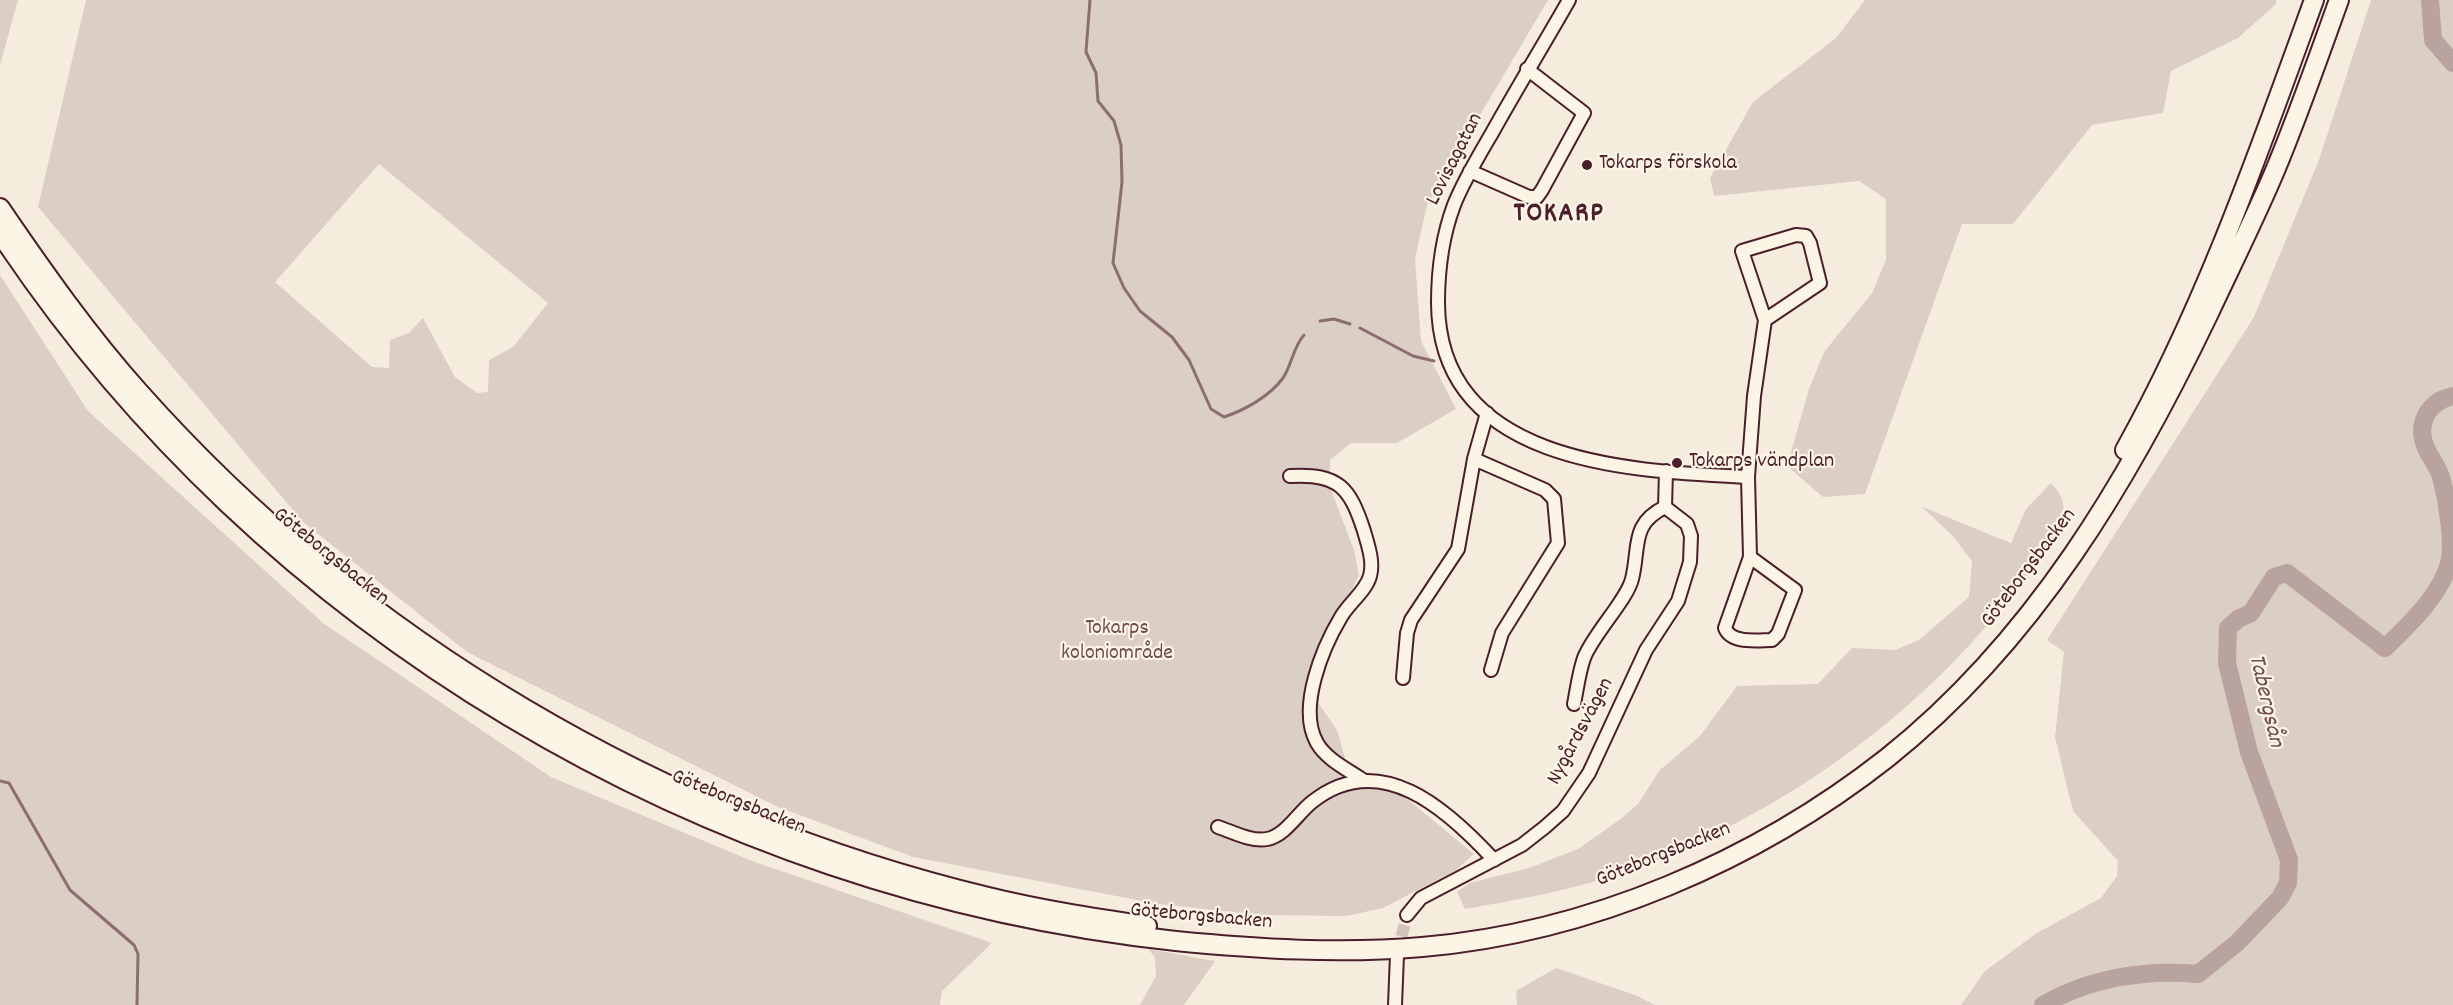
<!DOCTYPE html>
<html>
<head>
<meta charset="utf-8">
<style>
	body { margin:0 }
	canvas { display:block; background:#f5ecde }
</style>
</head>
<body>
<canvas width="2453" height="1005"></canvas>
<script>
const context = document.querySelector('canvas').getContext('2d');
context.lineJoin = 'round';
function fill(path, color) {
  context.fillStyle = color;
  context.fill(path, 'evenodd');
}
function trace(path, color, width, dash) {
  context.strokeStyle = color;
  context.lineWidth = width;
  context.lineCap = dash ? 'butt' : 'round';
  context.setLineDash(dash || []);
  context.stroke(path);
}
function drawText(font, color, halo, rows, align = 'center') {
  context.font = font + ' Dekko,sans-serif';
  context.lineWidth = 4.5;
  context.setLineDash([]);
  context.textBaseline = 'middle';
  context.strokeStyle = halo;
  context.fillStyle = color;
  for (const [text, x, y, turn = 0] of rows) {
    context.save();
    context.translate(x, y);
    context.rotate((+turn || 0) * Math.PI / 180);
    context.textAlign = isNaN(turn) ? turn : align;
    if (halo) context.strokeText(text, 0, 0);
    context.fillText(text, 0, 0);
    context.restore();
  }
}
fill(new Path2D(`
	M0,0H18L0,65Z
	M86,0H1548L1427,205L1415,259L1421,341L1456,409L1397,443H1351L1330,460V487L1354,550L1359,575L1306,685L1337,730L1353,786L1389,784L1474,854L1456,870L1383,908L1346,916L1261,915L1158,904L913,857L778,807L467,652L303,522L38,207ZM379,164L548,303L513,347L489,360L488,392L477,393L455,377L423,318L409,333L390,340L389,368L372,367L275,282Z
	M1865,0H2276V4L2238,38L2171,71L2163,113L2092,125L2013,224H1962L1865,494L1823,497L1787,466L1809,389L1824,352L1872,293L1886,260V199L1859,181L1714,196L1710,178L1753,102L1836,38Z
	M2371,0H2453V1005H1961L1985,971L2037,933L2101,898L2117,876L2118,861L2073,811L2055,737L2064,652L2047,640L2254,317L2319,160Z
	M0,275L88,411L323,623L551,777L752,861L992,943L942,991L940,1005H0Z
	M2051,483C2055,488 2062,495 2063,502C2068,530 2037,562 2021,583C1928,708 1794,806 1649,863C1590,887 1527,898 1465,909L1457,892L1470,883L1529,868L1578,849L1622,818L1638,804L1660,770L1700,736L1737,686L1818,684L1852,648L1895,650L1919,640L1969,597L1972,561L1952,535L1922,507L2011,543L2026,509Z
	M1148,949L1215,961L1184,1005H1140L1156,976L1155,957Z
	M1556,968L1635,995L1655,1005H1517L1516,991Z`), '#dbcec4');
trace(new Path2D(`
	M1090,0L1086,52L1096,73L1098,101L1114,121L1121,145L1122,182L1113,263L1124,288L1140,311L1172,337L1189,360L1211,409L1224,417C1245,410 1270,396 1283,378C1292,365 1293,347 1304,335
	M1320,321L1334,319L1350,324
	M1360,328L1413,356L1434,361
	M0,781L9,783L70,890L134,945L138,954L137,1005`), '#8c6e70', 3);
trace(new Path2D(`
	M2430,0L2433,40L2453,63
	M2043,1005C2089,978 2146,969 2198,974L2237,943L2280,898L2288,883L2289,860L2249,752L2227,663L2228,628L2238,619L2251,613L2274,577L2287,573L2385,648C2409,625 2443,593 2450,559C2453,541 2447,499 2442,481C2440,469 2431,459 2426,448C2415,423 2429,401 2453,396`), '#b8a39e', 18);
trace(new Path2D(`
	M1397,954L1407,915`), '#d3c3ba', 12, [12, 6]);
const minor = new Path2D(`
	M1569,0C1544,44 1517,88 1492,133C1478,157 1464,180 1454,205C1442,237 1438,269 1438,303C1439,464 1629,471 1748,477L1750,557L1725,628C1731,644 1757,640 1772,640L1778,634L1795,590L1750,557
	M1470,171L1529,197H1537L1542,190L1584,113L1527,69
	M1474,459L1545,490L1554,499L1558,543L1502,633L1491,670
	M1290,476C1339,473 1350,488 1364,531C1368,545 1374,562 1370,576C1366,591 1349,603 1341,617C1323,647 1297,708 1317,743C1327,760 1347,769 1363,780
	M1748,477L1754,396L1765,320L1742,251L1796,235L1806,236L1810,243L1820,283L1765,320
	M1403,678L1407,633L1411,620L1458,549L1474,459L1487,413
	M1574,704C1577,689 1579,672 1584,658C1593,634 1627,600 1632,579C1640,548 1630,524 1665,507
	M1218,827C1233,832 1251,842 1267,839C1285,836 1298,813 1312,802C1380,748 1447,809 1494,860
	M1407,915L1421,898L1522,845L1545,827L1563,811L1589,773L1646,650L1678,601L1690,562L1691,536L1687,524L1665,507L1666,471
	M1395,1005L1397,955`);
const highway = new Path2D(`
	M0,208C43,271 88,335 139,392C361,642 664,819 988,897C1041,910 1094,918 1147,926
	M0,233C262,629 705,891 1176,941C1258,949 1340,954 1422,947C1589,933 1756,861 1887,758C2034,641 2129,480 2209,313C2231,266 2254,220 2274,173C2298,116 2318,58 2339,0
	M2125,450C2205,307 2258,154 2314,0`);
trace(minor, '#4a1f2b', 16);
trace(highway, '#4a1f2b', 22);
trace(minor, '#fcf5e5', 12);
trace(highway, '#fcf5e5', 18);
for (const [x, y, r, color] of [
	[1587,165,6,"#4a1f2b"],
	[1677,463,6,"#4a1f2b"]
]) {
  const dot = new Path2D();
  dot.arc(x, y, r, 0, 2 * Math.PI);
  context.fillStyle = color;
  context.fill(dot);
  trace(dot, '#fcf5e5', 2);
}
drawText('22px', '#4a1f2b', '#fcf5e5', [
	["Lovisagatan",1456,160,-63],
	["Göteborgsbacken",330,558,39],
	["Göteborgsbacken",2030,569,-53],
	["Nygårdsvägen",1582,732,-62],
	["Göteborgsbacken",738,804,22],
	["Göteborgsbacken",1664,856,-22],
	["Göteborgsbacken",1201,918,5]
]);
drawText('22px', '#4a1f2b', '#fcf5e5', [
	["Tokarps förskola",1599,165],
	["Tokarps vändplan",1689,463]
], 'left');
drawText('22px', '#6e4b51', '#fcf5e5', [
	["Tokarps",1117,630],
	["koloniområde",1117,655]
]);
drawText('italic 24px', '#704d53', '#fcf5e5', [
	["Tabergsån",2264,701,77]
]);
context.letterSpacing = '1.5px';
drawText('bold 28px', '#4a1f2b', '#fcf5e5', [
	["TOKARP",1559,216]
]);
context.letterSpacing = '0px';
</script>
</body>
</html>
